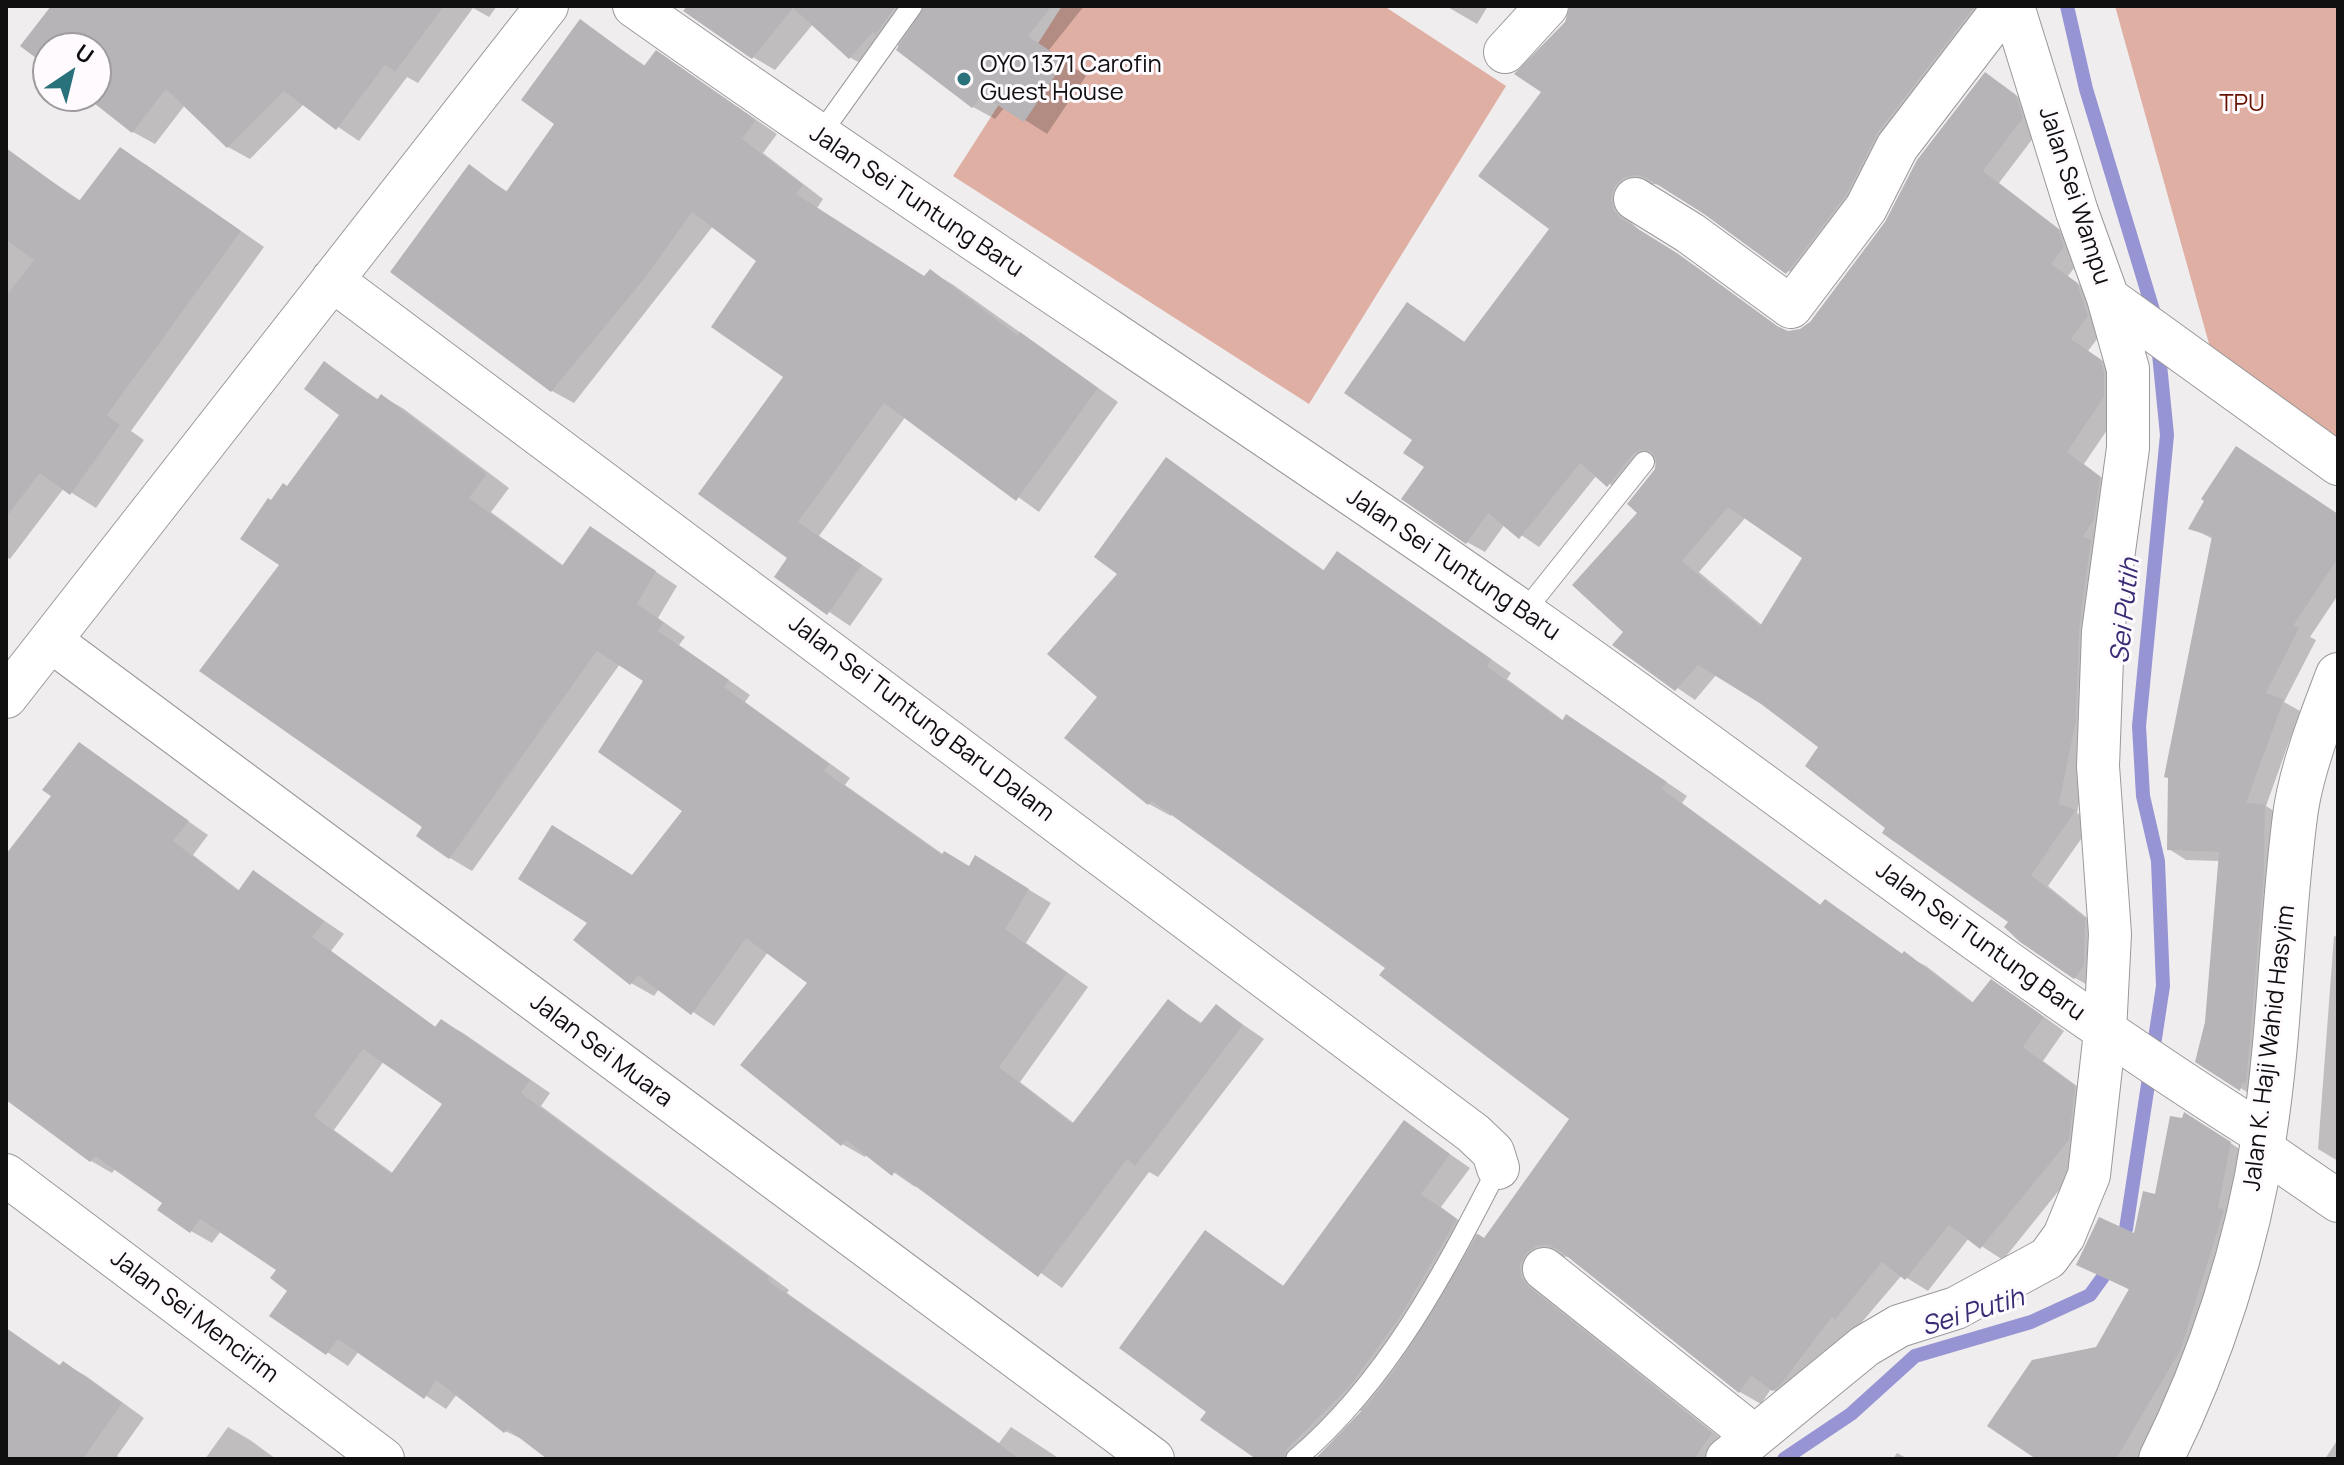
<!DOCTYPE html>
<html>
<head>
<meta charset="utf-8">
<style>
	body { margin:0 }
	#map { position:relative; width:2344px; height:1465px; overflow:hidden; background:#f0edef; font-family:Manrope,sans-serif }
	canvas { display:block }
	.frame { position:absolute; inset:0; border:8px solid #100f10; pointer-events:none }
	.north { position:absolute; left:32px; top:32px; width:80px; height:80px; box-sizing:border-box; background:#fefafd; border:2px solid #9f9c9e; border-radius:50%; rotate:35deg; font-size:22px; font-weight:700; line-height:32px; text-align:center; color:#100f10 }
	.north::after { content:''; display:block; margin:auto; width:28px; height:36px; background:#29727b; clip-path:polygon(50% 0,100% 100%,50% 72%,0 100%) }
</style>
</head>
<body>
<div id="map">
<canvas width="2344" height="1465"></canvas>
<div class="frame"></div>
<div class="north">U</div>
</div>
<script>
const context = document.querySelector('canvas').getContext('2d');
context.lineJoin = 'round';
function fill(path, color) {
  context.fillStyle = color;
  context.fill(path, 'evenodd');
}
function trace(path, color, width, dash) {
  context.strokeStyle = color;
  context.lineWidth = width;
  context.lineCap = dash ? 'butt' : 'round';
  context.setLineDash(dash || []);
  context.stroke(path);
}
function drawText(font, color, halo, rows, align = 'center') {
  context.font = font + ' Manrope,sans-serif';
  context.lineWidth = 6;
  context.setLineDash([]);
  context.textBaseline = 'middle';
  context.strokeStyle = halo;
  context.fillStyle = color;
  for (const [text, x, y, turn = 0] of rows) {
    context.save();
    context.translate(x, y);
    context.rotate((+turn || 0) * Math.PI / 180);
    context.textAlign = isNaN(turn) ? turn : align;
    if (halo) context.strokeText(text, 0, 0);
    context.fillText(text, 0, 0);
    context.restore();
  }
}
fill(new Path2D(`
	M1062,6H1384L1506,86L1309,404L953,176Z
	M2115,6H2338V445L2211,351Z`), '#dfafa4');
fill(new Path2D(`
	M54,6H497L489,17L473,8L418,83L407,77L359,141L304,104L250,159L228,147L185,105L155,144L133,132L88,96H96V48H48V65L23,45Z
	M689,6H1084L1049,50L1086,76L1047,134L1005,107L995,119L973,107L896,44L873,70L851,58L813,24L775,70L753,57Z
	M1446,6H1488L1477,24Z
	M1572,6H2003L1805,282L1665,187L1655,184L1642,188L1629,210L1632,223L1641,232L1695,266L1785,332L1800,331L1812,323L1887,224L1986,74L2034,108L2040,129L1999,183L2076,242L2082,258L2068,276L2095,296L2106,327L2088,351L2118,371L2122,408L2084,464L2117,489L2093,732L2077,813L2093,822L2048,886L2102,930L2093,988L2075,978L2011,922L1888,828L1821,747L1762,702L1717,674L1695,700L1615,645L1625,632L1640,512L1658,460L1627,496L1597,475L1539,547L1505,524L1485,552L1467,542L1427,466L1415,440L1426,315L1466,343L1552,229L1544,92ZM1746,517L1805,557L1763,626L1699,572Z
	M580,22L647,67L678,66L777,134L763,153L823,199L817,208L925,278L930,271L952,284L1118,402L1039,512L906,416L819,536L883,579L850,626L776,576L790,558L786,376L759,261L713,226L574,403L552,391L469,167L508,192L557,124Z
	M15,157L81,201L145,164L264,247L131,431L144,440L96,508L64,488L10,559L6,557V169Z
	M325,364L379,400L382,396L404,409L509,488L491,512L564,566L591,528L677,586L658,618L685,637L679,645L750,695L745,702L850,778L845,785L944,855L970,868L998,871L1051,903L1026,943L1088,987L1020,1082L1075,1124L1168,1001L1203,1024L1216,1006L1264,1039L1158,1177L1149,1172L1062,1288L917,1185L915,1187L867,1154L865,1157L842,1144L810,982L768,952L714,1026L659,989L654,996L631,983L633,877L685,810L646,681L620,664L472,871L450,858L425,827L202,670L282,564L272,503L288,488L342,414Z
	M1167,460L1325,571L1337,554L1358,566L1511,673L1507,679L1564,721L1567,716L1588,729L1687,796L1682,803L1822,906L1825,902L1846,914L1904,955L1926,966L1974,1003L2012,994L2064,1031L2043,1061L2096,1100L2090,1152L2003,1260L1969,1238L1928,1291L1902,1275L1794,1402L1771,1389L1761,1404L1740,1392L1570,1256L1558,1258L1543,1293L1551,1302L1732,1447L1723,1459H1260L1208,1412L1206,1232L1285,1287L1405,1123L1470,1168L1441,1207L1485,1240L1572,1119L1388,967L1173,813L1171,816L1149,804L1067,738L1099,697L1120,574ZM1360,1410L1362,1412L1317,1458L1315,1456Z
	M2338,515V595L2310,637L2316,640L2284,702L2300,711L2266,806L2282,816L2258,1099L2198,1061L2207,1022L2220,861L2186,860L2169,849L2213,539L2191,528Z
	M79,745L208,835L193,855L240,891L254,873L344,934L331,951L437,1028L442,1021L463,1033L550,1093L541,1106L789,1290L787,1293L999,1443L1011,1427L1060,1459H550L528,1442L505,1431L457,1394L446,1409L359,1351L348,1366L272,1315L289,1290L279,1269L221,1231L212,1243L191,1231L165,1202L116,1168L112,1173L91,1161L6,1098V857L54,795ZM384,1061L445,1103L394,1174L334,1130Z
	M2334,936L2338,937V1161L2318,1149Z
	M2205,1126L2250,1156L2244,1223L2143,1459H2039L2130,1290L2079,1264L2135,1236Z
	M6,1328L61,1366L63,1363L86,1376L144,1418L117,1456L122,1459H6Z
	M228,1427L250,1440L276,1459H205Z
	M2338,1439V1459H2325Z
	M1897,1453L1908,1459H1893Z`), '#0003');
trace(new Path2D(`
	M2067,6L2086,89L2156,320
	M2126,1229L2163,986L2158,861L2143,796L2139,726L2167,435L2158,344
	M1784,1459L1851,1414L1915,1356L2031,1322L2090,1295L2103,1277`), '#9794d3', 14);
fill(new Path2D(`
	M51,6H444L395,72L385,65L336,130L284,91L227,148L166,89L132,133L85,96H96V48H48V67L20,46Z
	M687,6H896L876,34L873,32L849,59L793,8L752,59L683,11Z
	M925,6H1052L1028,36L1065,61L1024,122L982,95L972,108L896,50Z
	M1570,6H1975L1878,132L1846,195L1786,274L1704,214L1647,178L1635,175L1623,178L1614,187L1611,199L1614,211L1622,219L1677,253L1777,326L1788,331L1800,329L1810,322L1885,222L1917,160L1985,72L2016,95L2023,118L1983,171L2058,229L2064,247L2051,264L2077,283L2088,316L2071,339L2100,359L2104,372V397L2067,452L2100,477L2094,520L2083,536L2091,540L2079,631L2076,720L2059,804L2076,810L2031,875L2085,918L2084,966L2074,979L2020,942L2004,927L2008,922L1882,833L1885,828L1805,766L1818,747L1761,704L1698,665L1675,691L1612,645L1623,632L1572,585L1637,513L1627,504L1655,469L1656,458L1651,451L1640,450L1634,453L1607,487L1580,463L1519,539L1488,513L1466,544L1401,499L1424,467L1403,453L1412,440L1344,393L1407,302L1464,342L1549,229L1478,176L1541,92L1514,74L1565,22ZM1728,507L1802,558L1760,626L1682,561Z
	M580,19L644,66L656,50L756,120L742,139L803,185L796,194L924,276L930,269L1018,336L1020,332L1098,388L1016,501L884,403L798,522L862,565L827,615L774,577L787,558L698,494L783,377L711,327L756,261L692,212L644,279L551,392L390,272L469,164L506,192L554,124L521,100Z
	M120,147L241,231L107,415L120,425L70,495L40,473L6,517V296L34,260L6,240V148L79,201Z
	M324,361L377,400L381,394L487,474L469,498L562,566L590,526L656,571L637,604L664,623L658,631L729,680L724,687L829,764L824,771L942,855L944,851L969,866L975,855L1029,889L1005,929L1067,973L999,1067L1072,1124L1168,999L1200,1024L1216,1004L1243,1025L1135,1166L1127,1159L1038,1277L895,1171L892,1176L846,1140L841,1146L740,1065L807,983L746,938L691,1015L638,975L630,985L573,940L587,923L518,879L552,825L632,875L682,811L598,752L643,681L597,651L449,859L416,836L422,827L199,671L279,565L240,539L268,498L271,500L283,483L287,486L339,415L304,389Z
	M2236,446L2338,514V558L2293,626L2299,628L2266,693L2284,699L2246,803L2265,804L2264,872L2249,1052L2246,1084L2242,1083L2240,1091L2195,1062L2205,1022L2219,852L2167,850L2168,778L2164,777L2212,536L2188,529L2204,501L2201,499Z
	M1166,457L1323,571L1337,551L1491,659L1487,666L1562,721L1566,714L1667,782L1662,789L1820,905L1825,899L1902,954L1904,951L1972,1003L1991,979L2044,1017L2023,1047L2075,1086L2069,1140L1980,1249L1949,1225L1905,1280L1882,1262L1835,1320L1832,1317L1781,1384L1772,1391L1751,1375L1739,1393L1559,1250L1548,1245L1536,1246L1526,1254L1520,1265L1521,1277L1529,1287L1712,1433L1694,1459H1315L1368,1404L1396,1368L1478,1234L1484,1238L1569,1119L1379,975L1385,968L1152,801L1148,805L1064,738L1097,697L1047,654L1117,574L1094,557Z
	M79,742L189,821L173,841L238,891L253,870L324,921L312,937L435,1027L441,1019L530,1080L521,1093L769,1277L767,1280L1020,1459H547L508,1429L504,1433L436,1380L424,1399L338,1339L326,1355L269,1316L287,1291L270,1278L276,1270L200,1219L190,1233L157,1210L162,1203L95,1156L90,1162L6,1100V854L51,796L42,790ZM363,1049L442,1104L391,1174L314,1116Z
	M2184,1112L2231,1142L2218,1208L2224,1209L2223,1213L2181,1349L2116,1459H2036L1987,1426L2032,1360L2096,1347L2129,1289L2076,1265L2099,1217L2134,1233L2143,1191L2155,1194L2170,1116L2182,1118Z
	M1404,1120L1450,1154L1421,1194L1457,1219L1400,1317L1349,1387L1287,1449L1283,1459H1256L1200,1420L1206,1412L1119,1348L1205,1230L1283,1286Z
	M6,1328L59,1366L63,1361L122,1403L83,1459H6Z`), '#b6b4b7');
const service = new Path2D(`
	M819,136L912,6
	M1524,612L1644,462
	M1296,1459C1388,1381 1444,1273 1498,1168`);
const minor = new Path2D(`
	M634,6C927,213 1229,407 1523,612C1771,785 2008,974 2264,1135
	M2013,6L2077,212L2108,298L2338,464
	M1505,52L1547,6
	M1635,199L1690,233L1791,307L1866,208L1897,147L2005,6
	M332,280L1473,1133L1493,1152L1498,1168
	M51,641L1153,1459
	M6,697L547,6
	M2261,1148L2338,1201
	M6,1175L383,1459
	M1544,1269L1753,1435
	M1727,1459L1865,1346L1899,1326L1956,1308L2048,1258L2064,1236L2089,1175L2105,1032L2110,934L2098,766L2103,632L2128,448V369L2108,298`);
const tertiary = new Path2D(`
	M2161,1459C2211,1359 2247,1247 2264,1136C2281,1028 2281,917 2296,809C2303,765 2322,717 2338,675`);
trace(service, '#9b989a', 22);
trace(minor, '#9b989a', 44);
trace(tertiary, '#9b989a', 46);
trace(service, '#fff', 20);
trace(minor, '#fff', 42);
trace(tertiary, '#fff', 44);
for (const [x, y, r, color] of [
	[964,79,8,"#29727b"]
]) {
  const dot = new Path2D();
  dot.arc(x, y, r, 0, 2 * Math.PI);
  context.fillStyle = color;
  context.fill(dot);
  trace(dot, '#fefafd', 3);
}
drawText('24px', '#100f10', '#fefafd', [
	["OYO 1371 Carofin",980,65],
	["Guest House",980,93]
], 'left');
drawText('24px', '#681301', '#fefafd', [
	["TPU",2242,104]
]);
drawText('24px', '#100f10', '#fefafd', [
	["Jalan Sei Wampu",2074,196,72],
	["Jalan Sei Tuntung Baru",916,202,34],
	["Jalan Sei Tuntung Baru",1453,565,34],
	["Jalan Sei Tuntung Baru Dalam",921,719,37],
	["Jalan Sei Tuntung Baru",1980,942,36],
	["Jalan K. Haji Wahid Hasyim",2270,1048,-83],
	["Jalan Sei Muara",601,1051,37],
	["Jalan Sei Mencirim",194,1317,37]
]);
drawText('italic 26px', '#382c75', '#fefafd', [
	["Sei Putih",2126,611,-84],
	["Sei Putih",1973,1313,-17]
]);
</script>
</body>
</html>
